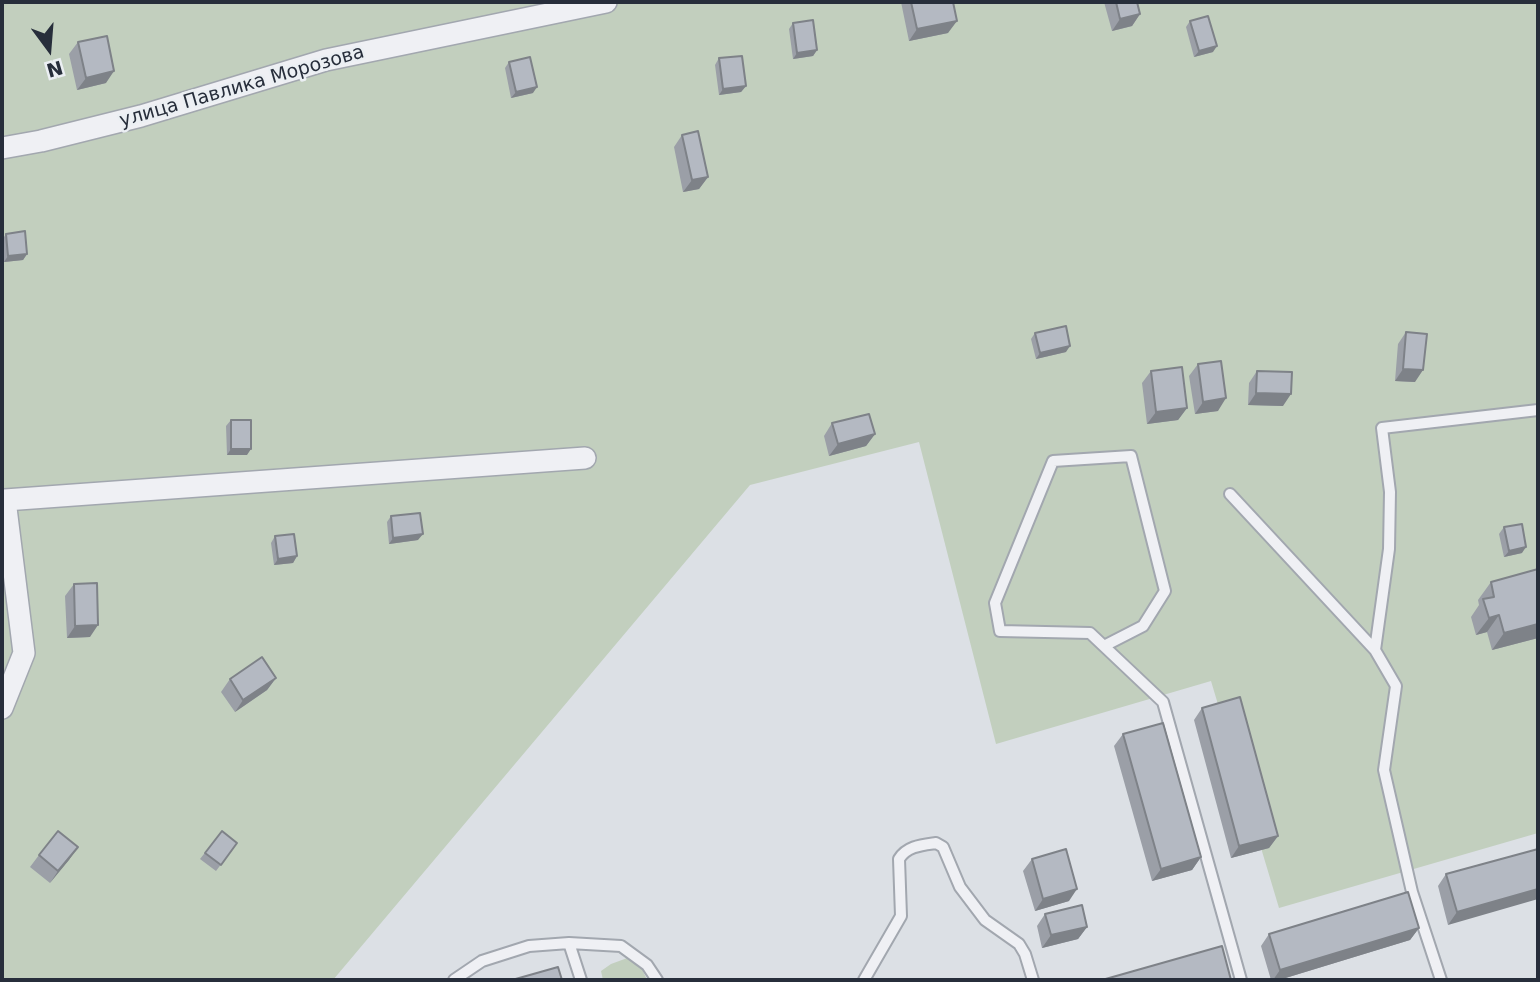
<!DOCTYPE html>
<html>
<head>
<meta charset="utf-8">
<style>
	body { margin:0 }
	#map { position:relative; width:1540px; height:982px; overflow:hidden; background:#dce0e5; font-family:"DejaVu Sans",sans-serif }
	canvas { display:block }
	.frame { position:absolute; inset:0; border:4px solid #272e3b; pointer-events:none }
	.north { position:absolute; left:14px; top:14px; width:70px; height:70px; -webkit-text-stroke:5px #ebeff3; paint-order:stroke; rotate:164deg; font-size:19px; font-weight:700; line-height:28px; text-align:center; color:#272e3b }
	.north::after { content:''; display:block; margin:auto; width:24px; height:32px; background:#272e3b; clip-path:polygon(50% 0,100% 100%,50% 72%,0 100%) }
</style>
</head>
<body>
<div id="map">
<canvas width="1540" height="982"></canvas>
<div class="frame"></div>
<div class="north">N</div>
</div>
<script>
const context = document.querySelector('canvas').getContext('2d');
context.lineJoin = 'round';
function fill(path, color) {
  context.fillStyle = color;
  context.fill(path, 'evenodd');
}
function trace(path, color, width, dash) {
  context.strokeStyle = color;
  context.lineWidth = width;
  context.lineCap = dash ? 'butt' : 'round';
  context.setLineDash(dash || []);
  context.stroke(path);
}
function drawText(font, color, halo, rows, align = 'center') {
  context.font = font + ' "DejaVu Sans",sans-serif';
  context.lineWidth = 5;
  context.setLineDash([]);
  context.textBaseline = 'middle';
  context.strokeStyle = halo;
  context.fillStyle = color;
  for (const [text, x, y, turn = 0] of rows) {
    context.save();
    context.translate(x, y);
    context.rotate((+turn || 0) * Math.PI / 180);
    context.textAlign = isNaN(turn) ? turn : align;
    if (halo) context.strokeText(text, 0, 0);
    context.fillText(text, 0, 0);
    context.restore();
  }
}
fill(new Path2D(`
	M2,2H1538V833L1279,908L1211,681L996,744L919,442L750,485L333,980H2Z
	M630,957L642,969L647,980H603L601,971L611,964Z`), '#c2cfbe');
const service = new Path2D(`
	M1230,494L1375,650L1396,686L1384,770L1412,892L1441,980
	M1104,646L1143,626L1165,591L1131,456L1053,461L995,603L1000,631L1090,633L1163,702L1241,980
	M1375,650L1389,549L1390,492L1382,428L1538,410
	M569,943L581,980
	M454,980L482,961L529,946L569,943L621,946L647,965L657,980
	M864,980L901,916L899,859C907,846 922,845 936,843L943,847L960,887L985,920L1019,944L1025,954L1033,980`);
const minor = new Path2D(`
	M2,148L41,141L141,116L326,60L606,2
	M2,708L24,653L5,500L585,458`);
trace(service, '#a2a7af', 14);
trace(minor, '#a2a7af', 24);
trace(service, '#eff0f4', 10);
trace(minor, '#eff0f4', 21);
fill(new Path2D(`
	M901,2H953L948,33L909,41Z
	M1104,2H1137L1140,14L1132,26L1112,31Z
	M1190,21L1213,52L1194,57L1186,27Z
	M793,23L817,50L813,56L793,59L789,29Z
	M78,42L106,83L77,90L69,54Z
	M719,58L746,86L741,92L719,95L715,65Z
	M509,62L533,93L511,98L505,68Z
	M682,135L708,177L699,189L683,192L674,147Z
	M6,234L27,254L23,260L4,262L2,240Z
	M1406,332L1415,382L1395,381L1398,344Z
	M1035,333L1066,352L1036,359L1031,339Z
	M1198,364L1218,411L1195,414L1189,376Z
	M1151,371L1187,408L1178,420L1147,424L1142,383Z
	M1257,371L1283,406L1248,405L1249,383Z
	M231,420L247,455H227L226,426Z
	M832,423L875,434L866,446L829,456L824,436Z
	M391,516L418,540L389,544L387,522Z
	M1504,527L1522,553L1504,557L1499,534Z
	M275,536L297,556L293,563L274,565L271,543Z
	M1538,569V638L1492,650L1487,632L1476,635L1471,617L1479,605L1478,600L1491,582Z
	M74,584L90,637L67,638L65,596Z
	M276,678L267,690L235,712L221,692L230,679Z
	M1202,708L1278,836L1269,848L1231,858L1194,720Z
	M1123,734L1201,857L1192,870L1152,881L1114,746Z
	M222,831L237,843L216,871L200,859Z
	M78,847L50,883L30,867L39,855Z
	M1538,849L1448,925L1438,886L1446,874Z
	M1032,859L1069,901L1035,911L1023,871Z
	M1045,914L1087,927L1078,939L1042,948L1037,926Z
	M1419,928L1410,940L1279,980H1271L1261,946L1269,934Z`), '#9b9fa7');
fill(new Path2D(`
	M1140,14L1132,26L1112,31L1120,19Z
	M957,21L948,33L909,41L917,29Z
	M1217,46L1213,52L1194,57L1199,51Z
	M817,50L813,56L793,59L797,53Z
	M114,71L106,83L77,90L86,78Z
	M746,86L741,92L719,95L723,89Z
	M537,87L533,93L511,98L516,92Z
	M708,177L699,189L683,192L692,180Z
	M27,254L23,260L4,262L8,256Z
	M1070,346L1066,352L1036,359L1040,353Z
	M1403,369L1423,370L1415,382L1395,381Z
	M1256,393L1291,394L1283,406L1248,405Z
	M1226,398L1218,411L1195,414L1203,402Z
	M1187,408L1178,420L1147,424L1156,412Z
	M875,434L866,446L829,456L838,444Z
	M231,449H251L247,455H227Z
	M423,534L418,540L389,544L393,538Z
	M1526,547L1522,553L1504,557L1509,551Z
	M297,556L293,563L274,565L278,559Z
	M1499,615L1487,632L1476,635L1489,618Z
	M1538,624V638L1492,650L1504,633Z
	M98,625L90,637L67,638L75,626Z
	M276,678L267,690L235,712L243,700Z
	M1278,836L1269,848L1231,858L1239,846Z
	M78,847L69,860L50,883L58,871Z
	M1201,857L1192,870L1152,881L1161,869Z
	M1077,889L1069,901L1035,911L1043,899Z
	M1538,889V899L1448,925L1457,912Z
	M1087,927L1078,939L1042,948L1051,935Z
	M1419,928L1410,940L1279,980H1273L1280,970Z`), '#7e8288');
const building = new Path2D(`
	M911,2H953L957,21L917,29Z
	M1116,2H1137L1140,14L1120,19Z
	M1208,16L1217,46L1199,51L1190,21Z
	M813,20L817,50L797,53L793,23Z
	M107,36L114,71L86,78L78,42Z
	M742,56L746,86L723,89L719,58Z
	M530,57L537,87L516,92L509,62Z
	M698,131L708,177L692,180L682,135Z
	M25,231L27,254L8,256L6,234Z
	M1066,326L1070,346L1040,353L1035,333Z
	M1406,332L1427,334L1423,370L1403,369Z
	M1221,361L1226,398L1203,402L1198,364Z
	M1182,367L1187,408L1156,412L1151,371Z
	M1257,371L1292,372L1291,394L1256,393Z
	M869,414L875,434L838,444L832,423Z
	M231,420H251V449H231Z
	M420,513L423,534L393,538L391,516Z
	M1522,524L1526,547L1509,551L1504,527Z
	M294,534L297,556L278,559L275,536Z
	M1538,569V624L1504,633L1499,615L1489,618L1483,599L1494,597L1491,582Z
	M97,583L98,625L75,626L74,584Z
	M262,657L276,678L243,700L230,679Z
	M1240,697L1278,836L1239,846L1202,708Z
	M1163,723L1201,857L1161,869L1123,734Z
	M58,831L78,847L58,871L39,855Z
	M222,831L237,843L221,865L205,853Z
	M1066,849L1077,889L1043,899L1032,859Z
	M1538,849V889L1457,912L1446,874Z
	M1408,892L1419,928L1280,970L1269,934Z
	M1082,905L1087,927L1051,935L1045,914Z
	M1222,946L1231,980H1102Z
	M558,967L562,980H512Z`);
fill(building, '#b4b9c2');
trace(building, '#7e8288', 2);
drawText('19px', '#272e3b', '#ebeff3', [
	["улица Павлика Морозова",242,87,-16]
]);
</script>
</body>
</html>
